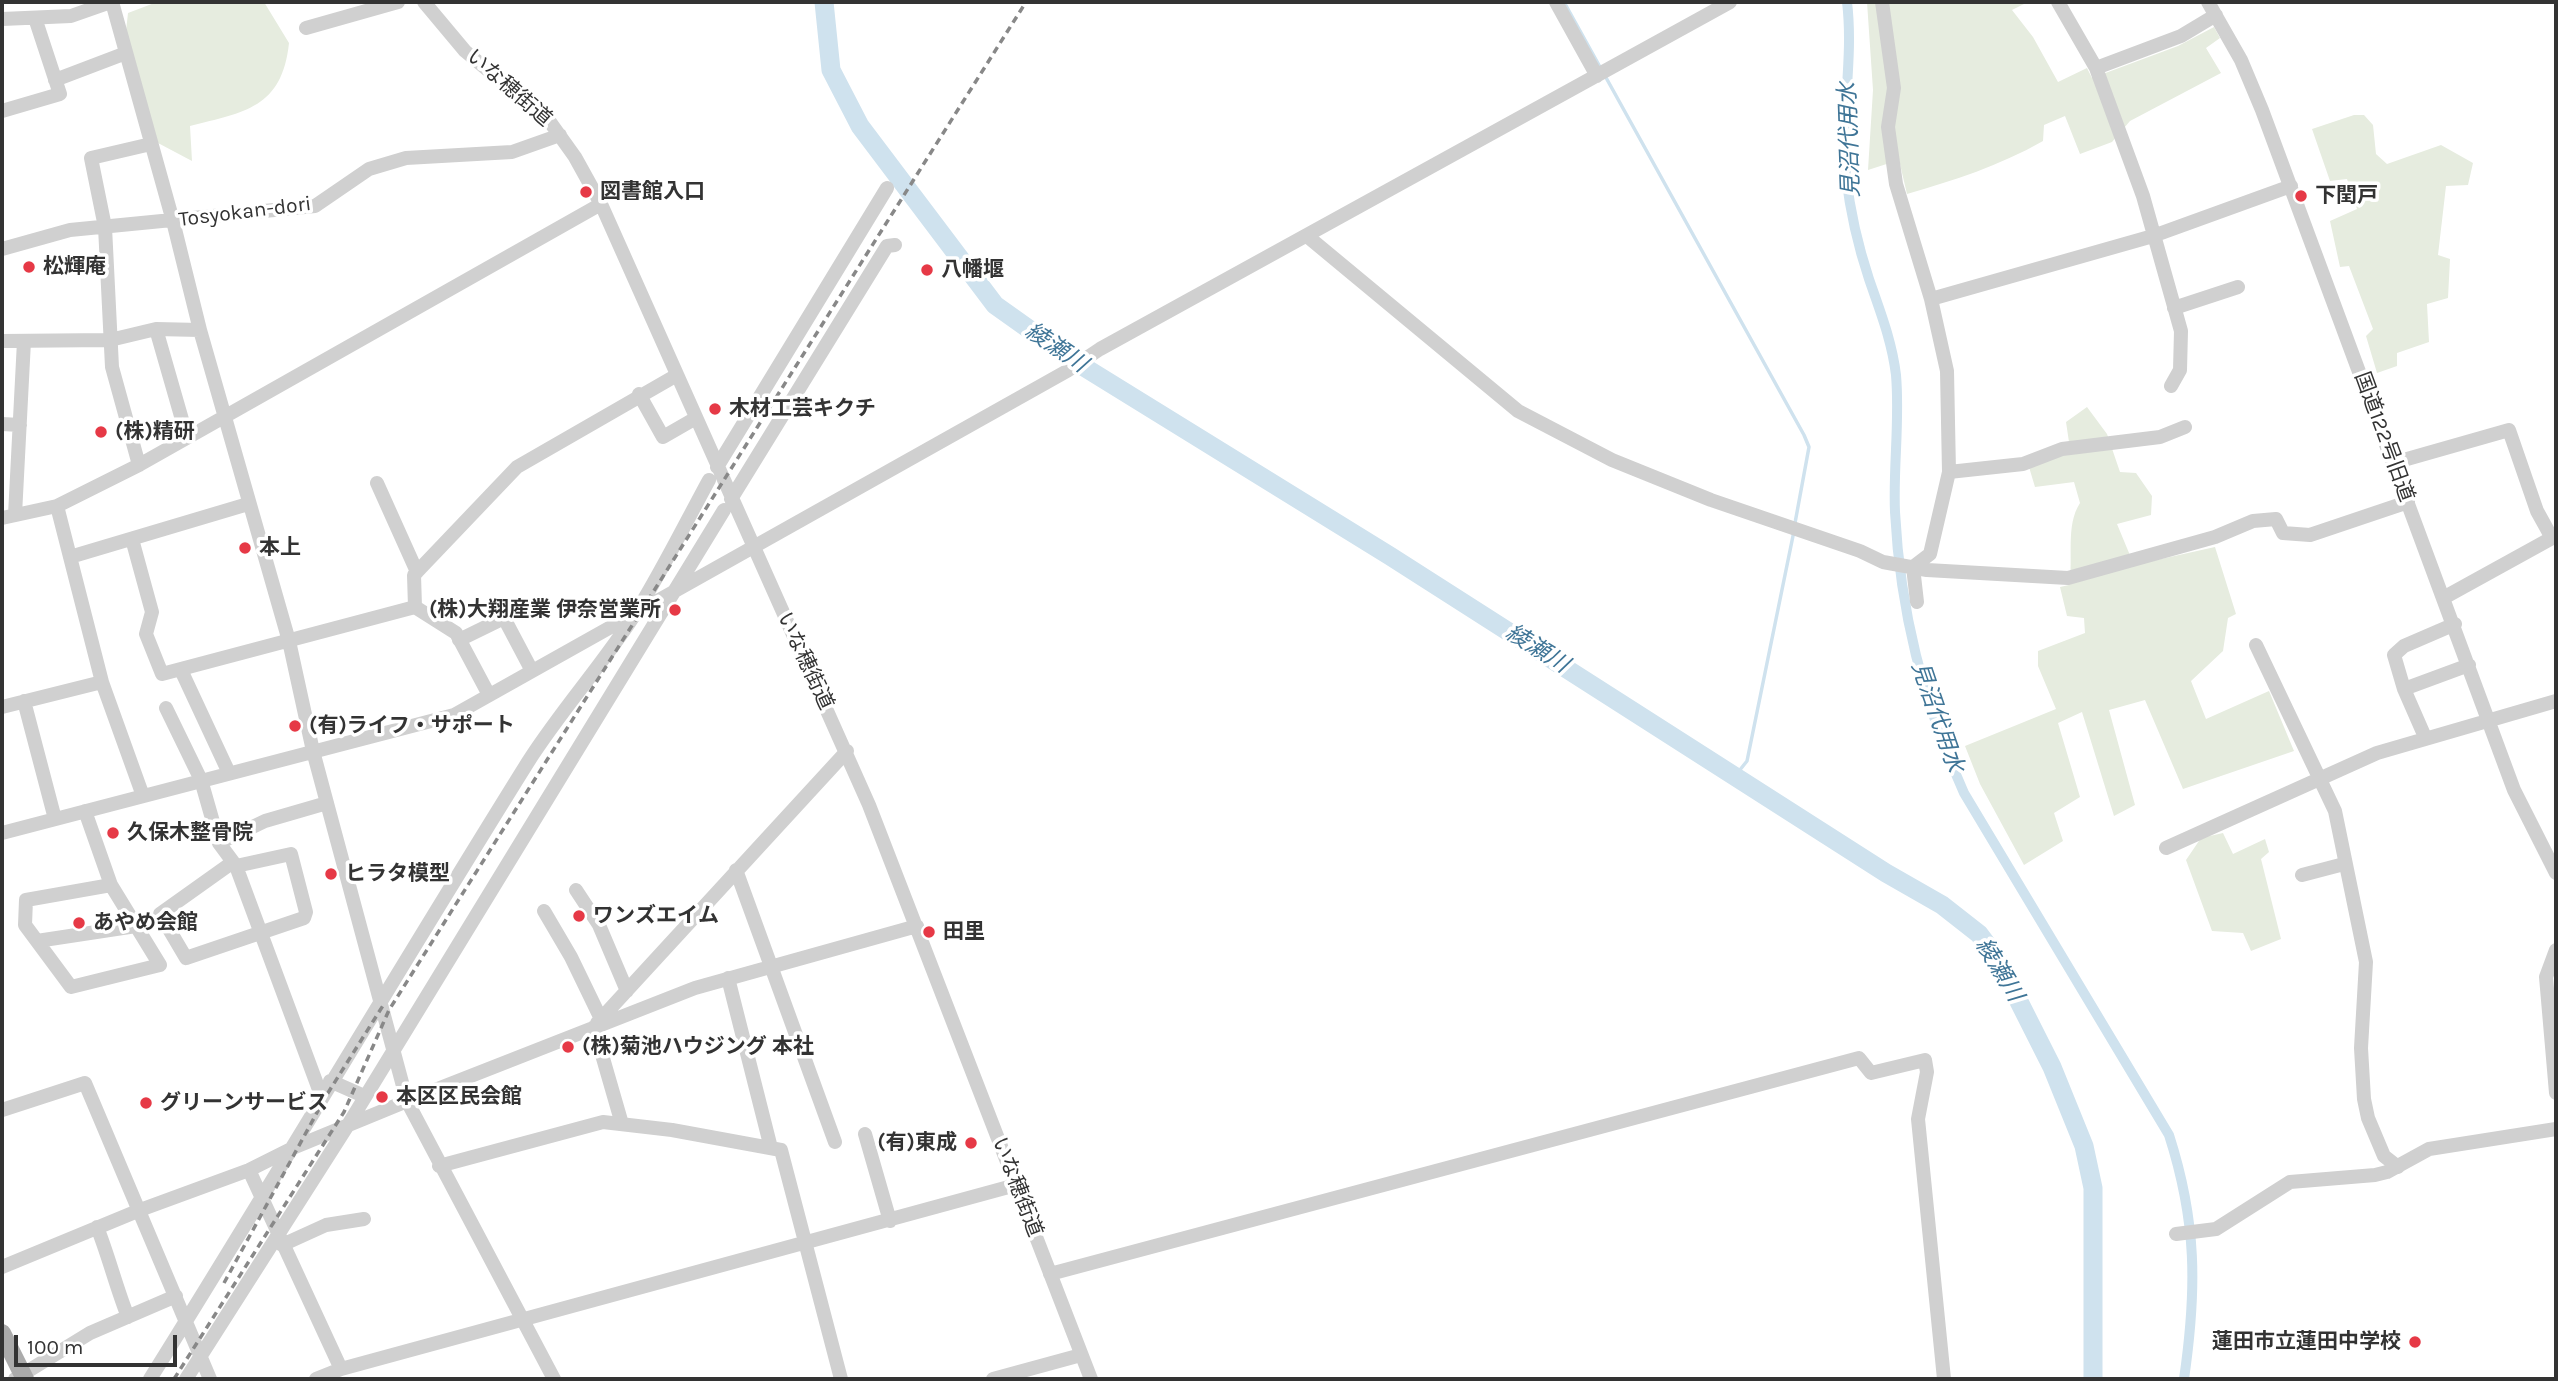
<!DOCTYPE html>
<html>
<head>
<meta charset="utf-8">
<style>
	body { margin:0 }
	#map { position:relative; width:2558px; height:1381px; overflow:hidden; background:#fff; font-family:Karla,sans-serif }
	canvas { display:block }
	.frame { position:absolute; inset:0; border:4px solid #333; pointer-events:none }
	.scale { position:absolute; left:14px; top:1335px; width:163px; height:32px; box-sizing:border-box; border:4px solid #333; border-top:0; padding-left:9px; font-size:21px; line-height:24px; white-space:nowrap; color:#333; -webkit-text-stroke:5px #fff; paint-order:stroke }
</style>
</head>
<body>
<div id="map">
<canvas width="2558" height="1381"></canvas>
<div class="frame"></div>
<div class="scale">100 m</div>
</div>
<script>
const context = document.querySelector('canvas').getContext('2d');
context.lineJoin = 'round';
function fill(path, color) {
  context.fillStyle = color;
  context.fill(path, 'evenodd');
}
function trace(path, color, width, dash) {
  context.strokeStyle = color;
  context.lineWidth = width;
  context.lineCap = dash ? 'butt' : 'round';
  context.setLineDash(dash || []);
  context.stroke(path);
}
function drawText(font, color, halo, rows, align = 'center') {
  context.font = font + ' Karla,"Noto Sans JP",sans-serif';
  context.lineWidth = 7;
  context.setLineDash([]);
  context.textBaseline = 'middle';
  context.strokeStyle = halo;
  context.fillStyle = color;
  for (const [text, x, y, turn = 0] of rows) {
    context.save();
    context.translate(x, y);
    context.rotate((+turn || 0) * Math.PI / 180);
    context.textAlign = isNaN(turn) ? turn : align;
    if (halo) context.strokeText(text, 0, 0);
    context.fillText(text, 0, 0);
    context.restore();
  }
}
fill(new Path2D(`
	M157,2H264L289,43C282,108 245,112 190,126L192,161L158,143L126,31L128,13Z
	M1867,2H2028L2012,10L2033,37L2058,82L2087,68L2092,78L2178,46L2214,27L2220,38L2206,48L2221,73L2130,121L2112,142L2080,154L2065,116L2044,125L2043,141C1999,166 1955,180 1907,194L1899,160L1868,170L1873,90Z
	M2354,115H2364L2373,125L2376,154L2387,164L2441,145L2473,163L2468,185L2446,186L2438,255L2450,259L2448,298L2427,304L2429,342L2397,353V366L2377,373L2366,336L2373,329L2349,266L2340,267L2330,221L2357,209L2347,179L2330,181L2312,129Z
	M2087,407L2107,434L2120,472L2136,473L2152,496L2151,515L2117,524L2134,565L2215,547L2236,614L2228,618L2223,651L2191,681L2206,719L2269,691L2294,751L2183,789L2145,700L2109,710L2135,805L2114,816L2082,712L2058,723L2080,797L2054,813L2063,841L2024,865L1980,784L1965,746L2056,709L2038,666V651L2085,633L2084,618L2067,616L2060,587L2069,585C2074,559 2065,526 2080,503L2074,482L2035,487L2029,467L2069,442L2066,422Z
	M2223,833L2233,854L2265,839L2269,852L2261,859L2281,939L2251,951L2243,933L2212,931L2186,860L2201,838Z`), '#e6ecdf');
trace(new Path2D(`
	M1564,2L1600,67
	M1604,74L1804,435L1809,447L1795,523
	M1735,776L1747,761L1794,531`), '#cfe2ee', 3.5);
trace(new Path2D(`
	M1847,2C1854,60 1840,117 1846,176C1850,210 1858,246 1869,279C1880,311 1892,341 1896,375C1900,421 1893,467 1895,512C1900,611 1923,703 1964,793L2169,1135C2197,1222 2197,1289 2184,1379`), '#cfe2ee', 10);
trace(new Path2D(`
	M824,2L831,70L860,126L995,305L1071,359L1390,556L1886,873L1942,905L1979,934L1997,958L2052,1067L2084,1146L2093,1188V1379`), '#cfe2ee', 19);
trace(new Path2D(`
	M112,2L173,221L200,330L289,641L313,751L407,1101L554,1379
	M424,2L465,51L550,122L575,157L601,204L869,805L1091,1379
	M1556,2L1597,76
	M1882,2L1894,88L1888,127L1896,184L1931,299L1947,371L1949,472L1930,554L1913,567
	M2058,2L2096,68L2143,196L2181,331L2180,370L2171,386
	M2208,2L2241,60L2262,110L2514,790L2556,873
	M2,19L71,16L111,2
	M306,28L398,2
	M2096,68L2181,36L2216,15
	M55,80L126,53
	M2,111L60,94L35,18
	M1307,236L1518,411L1612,460L1711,500L1860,551L1883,562L1927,570L2068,578L2215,537L2253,521L2276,519L2283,533L2310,535L2408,502
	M2,249L70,230L315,206L369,169L406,158L512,152L560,135
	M1931,299L2153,236L2291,186
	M2174,308L2238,287
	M156,329L187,437
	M2,341L110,340L156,329L200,330
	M639,394L663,437L696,418
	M2,424L20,425
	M2393,463L2509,430L2537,511L2552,538L2445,597
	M139,465L112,367L105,227L91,158L151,144
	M717,467L887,188
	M1949,472L2023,464L2062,449L2160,437L2185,427
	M377,483L417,572
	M731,499L887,246L895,245
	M57,506L102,682L143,796
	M15,515L24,341
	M2,518L57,506L139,465L601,204
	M132,539L152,612L146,634L162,674L415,607L414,575L517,467L677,375
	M70,557L248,504
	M1913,567L1917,602
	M415,607L456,633L489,695
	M459,640L504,618L532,671
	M2256,645L2335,811L2366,962L2361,1048L2364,1099L2368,1118L2384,1156L2398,1167
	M181,670L229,773
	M2404,689L2469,665
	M24,701L55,819
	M2,707L102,682
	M166,708L201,780L219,843L236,866L321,1095
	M2425,737L2404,689L2394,655L2404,646L2455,624
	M85,811L111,885L160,965L71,987L25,925L26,900L111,885
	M2,833L454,715L1067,371L1100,349L1730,2
	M219,843L265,821L327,803
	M2166,848L2377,753L2556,701
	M233,862L160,914L186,958L304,918L306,912L291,854L236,866
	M736,870L835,1142
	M2302,875L2344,864
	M576,890L599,925L627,991
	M544,911L571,957L601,1019
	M37,941L136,926
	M2556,950L2546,977L2556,1093
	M728,978L771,1148
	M597,1023L847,751
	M594,1027L622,1124
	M330,1081L364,1096
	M2,1110L85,1083L210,1379
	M865,1134L890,1221
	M439,1166L603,1122L672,1130L781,1150L841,1379
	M249,1170L341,1369
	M97,1227C109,1257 116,1287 128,1317
	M2176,1234L2216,1229L2290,1182L2375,1175L2387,1172L2429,1149L2556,1129
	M282,1245L326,1225L364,1219
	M2,1267L140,1210L249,1170L295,1147L407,1101L695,988L917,926
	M1050,1274L1859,1058L1871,1073L1925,1060L1927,1072L1918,1119L1944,1379
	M15,1379L90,1333L176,1296
	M150,1379C278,1174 400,967 528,762C561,710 604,663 637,611C663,569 685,524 709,480
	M186,1379L348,1125L724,510
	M316,1379L341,1369L1016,1185
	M993,1379L1081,1355`), '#d0d0d0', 14);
trace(new Path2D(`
	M2,1333L25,1379`), '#ababab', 18);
trace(new Path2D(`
	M224,1283L326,1096L384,1004
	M174,1379L344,1112L389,1010L1026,2`), '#888', 3.5, [7, 5]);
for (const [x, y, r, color] of [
	[586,192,7,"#e63946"],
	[2301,196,7,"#e63946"],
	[29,267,7,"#e63946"],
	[927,270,7,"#e63946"],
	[715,409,7,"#e63946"],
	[101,432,7,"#e63946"],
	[245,548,7,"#e63946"],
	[675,610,7,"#e63946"],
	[295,726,7,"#e63946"],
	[113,833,7,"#e63946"],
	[331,874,7,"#e63946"],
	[579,916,7,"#e63946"],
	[79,923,7,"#e63946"],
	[929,932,7,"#e63946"],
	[568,1047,7,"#e63946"],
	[382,1097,7,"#e63946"],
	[146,1103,7,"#e63946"],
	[971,1143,7,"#e63946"],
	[2415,1342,7,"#e63946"]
]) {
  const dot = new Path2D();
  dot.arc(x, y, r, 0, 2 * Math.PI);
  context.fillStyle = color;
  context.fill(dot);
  trace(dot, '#fff', 2.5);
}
drawText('21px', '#333', '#fff', [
	["いな穂街道",509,88,41],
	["Tosyokan-dori",245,212,-7],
	["国道122号旧道",2384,437,70],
	["いな穂街道",805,661,65],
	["いな穂街道",1017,1187,69]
]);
drawText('bold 21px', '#333', '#fff', [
	["図書館入口",600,192],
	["下閏戸",2315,196],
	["松輝庵",43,267],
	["八幡堰",941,270],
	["木材工芸キクチ",729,409],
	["(株)精研",115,432],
	["本上",259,548],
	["(株)大翔産業 伊奈営業所",661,610,"right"],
	["(有)ライフ・サポート",309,726],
	["久保木整骨院",127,833],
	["ヒラタ模型",345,874],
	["ワンズエイム",593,916],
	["あやめ会館",93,923],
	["田里",943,932],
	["(株)菊池ハウジング 本社",582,1047],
	["本区区民会館",396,1097],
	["グリーンサービス",160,1103],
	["(有)東成",957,1143,"right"],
	["蓮田市立蓮田中学校",2401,1342,"right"]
], 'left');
drawText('italic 23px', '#3f7597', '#fff', [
	["見沼代用水",1850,140,-92],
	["綾瀬川",1056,348,34],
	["綾瀬川",1537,649,32],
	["見沼代用水",1937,717,71],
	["綾瀬川",1999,970,59]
]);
</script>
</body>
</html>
